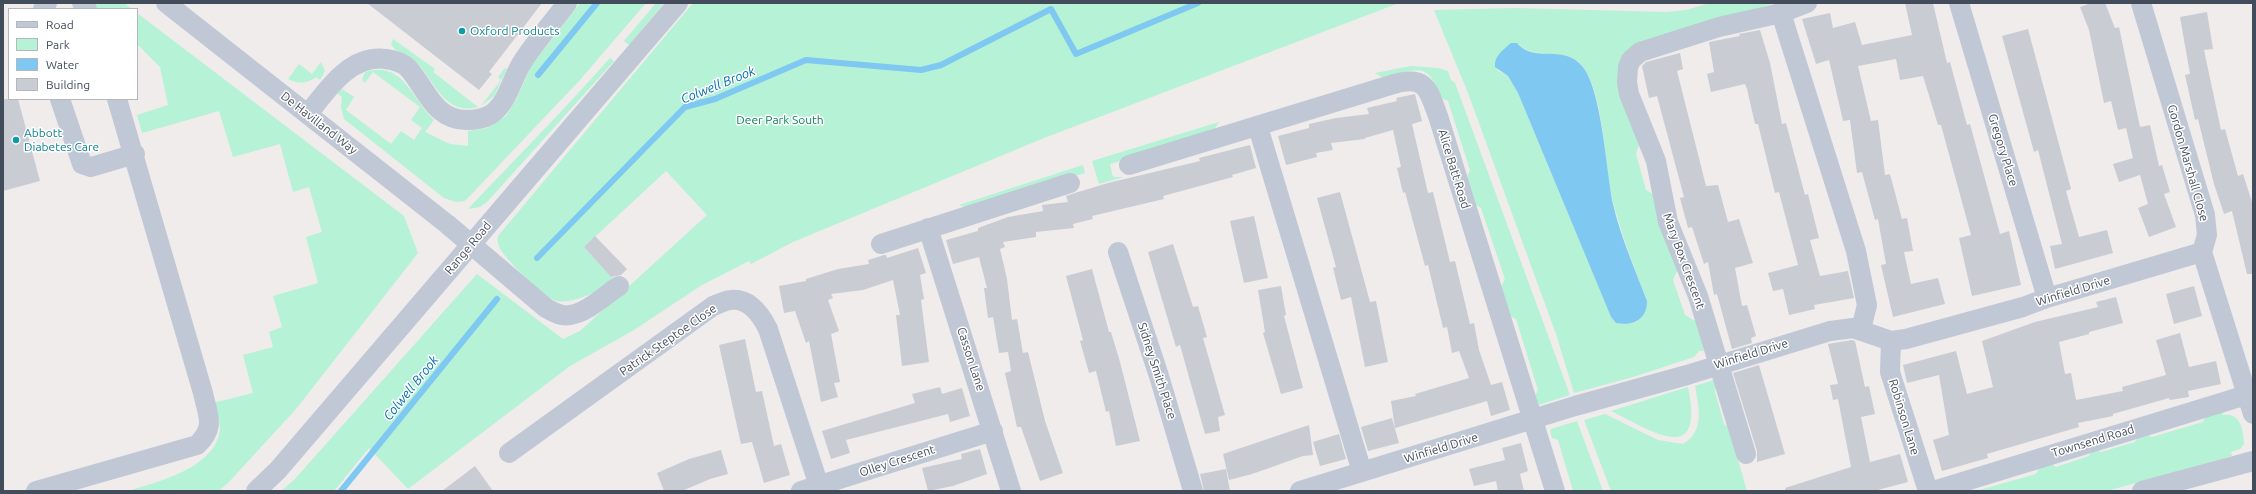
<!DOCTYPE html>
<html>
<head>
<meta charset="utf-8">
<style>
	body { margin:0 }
	#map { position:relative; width:2256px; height:494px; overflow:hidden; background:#efeceb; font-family:Ubuntu,sans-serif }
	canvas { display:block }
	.frame { position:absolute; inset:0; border:4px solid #434c5a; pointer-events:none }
	.legend { position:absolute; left:8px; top:8px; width:130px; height:92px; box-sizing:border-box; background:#fff; border:1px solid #b4b7bd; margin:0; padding:5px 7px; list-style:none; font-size:12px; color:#434c5a }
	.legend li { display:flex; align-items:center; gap:8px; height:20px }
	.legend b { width:20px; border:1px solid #b4b7bd }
</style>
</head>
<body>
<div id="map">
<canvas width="2256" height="494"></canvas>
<div class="frame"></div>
<ul class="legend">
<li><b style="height:5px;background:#c1c8d5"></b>Road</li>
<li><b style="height:11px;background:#b5f2d6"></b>Park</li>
<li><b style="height:11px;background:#7ec8f2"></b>Water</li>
<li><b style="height:11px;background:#caccd4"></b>Building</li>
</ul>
</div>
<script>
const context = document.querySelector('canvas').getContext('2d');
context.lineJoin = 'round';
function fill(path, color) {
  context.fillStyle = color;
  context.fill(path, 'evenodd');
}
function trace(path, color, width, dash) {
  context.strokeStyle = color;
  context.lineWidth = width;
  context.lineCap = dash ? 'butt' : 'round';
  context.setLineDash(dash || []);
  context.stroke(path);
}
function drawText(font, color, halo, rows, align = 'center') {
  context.font = font + ' Ubuntu,sans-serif';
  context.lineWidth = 3;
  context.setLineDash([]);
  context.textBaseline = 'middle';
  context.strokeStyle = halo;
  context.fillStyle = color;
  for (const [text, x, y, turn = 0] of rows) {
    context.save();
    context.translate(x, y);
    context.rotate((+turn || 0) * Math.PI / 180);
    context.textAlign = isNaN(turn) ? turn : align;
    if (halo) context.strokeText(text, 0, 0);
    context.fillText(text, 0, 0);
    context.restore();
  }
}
fill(new Path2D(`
	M86,3H124L132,9H91Z
	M580,3H646L579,81L465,201L456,202L444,198L344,119L341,107L342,97L337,93L342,89L354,97L346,110L391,144L401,131L414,140L422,128L411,120L420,107L373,72L365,83L362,80L365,72C403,60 411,98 434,120L425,132L450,144L468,146V131L487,128L506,116L516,100L531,66Z
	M656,3H664L629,45L624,41Z
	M693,3H1399L1044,138L793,242L751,264L749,261L702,285L634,330L570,366L408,489L369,448L334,491H281L294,480L477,274L563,339L580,331L707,215L666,171L584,247L615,281C599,290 576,304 557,301C547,300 507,261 501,250C498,245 497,241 498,236Z
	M1710,3H1774L1628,52L1641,139L1636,154L1646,190L1657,197L1679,266L1673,280L1685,315L1697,322L1704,351H1699L1694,357L1633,377L1574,393L1556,334L1468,93L1434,10L1515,8L1667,12L1686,10ZM1517,43C1533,62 1568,45 1583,67C1606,99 1603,167 1614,206C1623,238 1635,270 1647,301C1641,323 1639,324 1616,323L1611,317L1518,93L1508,76L1497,70Z
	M137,13L404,216L418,253L296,409L228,483L218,491H128C158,482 215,468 220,430C221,422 215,410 213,403L253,393L243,355L273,347L269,332L282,327L273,296L318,283L306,237L322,232L309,187L293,192L280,144L233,157L219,111L142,133L137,115L168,105L160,67L137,44Z
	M393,39L435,69L433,72L478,107C444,116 435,81 416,62C408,54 396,54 391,44Z
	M610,58L614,61L487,202L480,207L468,209C515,159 564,110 610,58Z
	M321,62L325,71L320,80L316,77C307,84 298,84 288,79L299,64L312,74Z
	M1411,66L1438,68L1448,71L1451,80L1455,83L1570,395L1535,406L1533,400L1538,390L1516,319L1508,315L1500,289L1505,279L1481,208L1473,203L1466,180L1470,170L1448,101L1440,97C1429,60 1414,69 1385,79L1375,73Z
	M505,68L507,69L494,96L481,106L501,80L498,77Z
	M1219,122L1212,133L1110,164L1113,177H1124L1099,184L1092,161Z
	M1083,165L1085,173L968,208L959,205Z
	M1717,379L1715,392L1724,424L1729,428L1747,491H1611L1584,420L1605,414L1658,440L1683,444C1705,431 1699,408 1695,386Z
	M1688,387C1705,468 1652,431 1611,411Z
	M2222,410L2223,415C2241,412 2243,430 2244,444L2240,449L2231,452L2232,456L2107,491H1976L2036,474L2040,466L2049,463L2056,467L2089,456L2093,448L2101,452L2135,442L2138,436L2145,434L2152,437L2203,422L2206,415Z
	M1577,421L1603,491H1573L1558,440L1552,438L1550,431L1551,429Z`), '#b5f2d6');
fill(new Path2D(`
	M1511,43H1517C1534,64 1563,43 1582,66C1602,89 1606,171 1613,204C1620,235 1636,272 1647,301C1647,320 1633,326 1616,323L1611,317L1518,93L1508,76L1495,67C1494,56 1503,50 1511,43Z`), '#7ec8f2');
trace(new Path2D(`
	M538,75L597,3
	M537,258L685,107L715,99L806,60L921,70L941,65L1051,9L1076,54L1198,3
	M341,491L497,299`), '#7ec8f2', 6);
fill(new Path2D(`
	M367,3H542L489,72L492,74L479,90Z
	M1905,3H1933L1947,63L1950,62L1967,125L1970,124L2000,234L2009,231L2021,285L1972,296L1959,238L1971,235L1941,125H1938L1923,76L1900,80L1896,59L1858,66L1871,121L1878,120L1885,175L1890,174L1902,219L1907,218L1913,251L1904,252L1911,284L1938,278L1945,304L1893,317L1881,265L1886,264L1878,219L1875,220L1862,172L1857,173L1850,120L1843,121L1829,60L1816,64L1802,19L1830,13L1833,28L1855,22L1862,45L1912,35Z
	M2091,3H2105L2115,28L2119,27L2140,127L2150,125L2159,166L2162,165L2170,192L2164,194L2176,227L2149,237L2138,208L2148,204L2140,175L2119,182L2113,164L2133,158L2126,128L2118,130L2111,101L2104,103L2089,30L2080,7Z
	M2207,12L2213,49L2204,50L2221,130L2225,129L2238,176L2243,174L2253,205V274H2247L2232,211L2224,214L2214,184L2198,119L2195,120L2185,75L2190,74L2180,17Z
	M2028,29L2071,189L2066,191L2079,237L2107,230L2113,253L2055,269L2050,246L2062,244L2038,150L2034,152L2002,36Z
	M1760,30L1770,63L1782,124L1786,123L1805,195L1808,194L1819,238L1810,240L1820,276L1848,271L1854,298L1814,305L1815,309L1789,315L1783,289L1773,291L1768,273L1798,265L1779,192L1775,193L1758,124H1755L1747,89L1745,84L1711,92L1707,74L1714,72L1709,42L1740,36L1739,34Z
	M1680,53L1683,69L1677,71L1706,186L1718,185L1728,222L1739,219L1753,263L1735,268L1742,306L1747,305L1756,336L1751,338L1752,343L1732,349L1717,294L1714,295L1708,262L1704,264L1692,227L1688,228L1680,198L1684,197L1657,96L1649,98L1642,66L1646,62Z
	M1415,94L1422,121L1412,124L1428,193L1433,192L1450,262L1455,261L1470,324L1474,323L1479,350L1491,385L1502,382L1510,410L1491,416L1487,401L1395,428L1391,401L1416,396L1415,394L1469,378L1459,351L1452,353L1447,327L1443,328L1428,265L1425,266L1405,192L1403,193L1397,168L1401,167L1393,130L1365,138V139L1331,143L1333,150L1316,153L1317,157L1286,165L1278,136L1309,128V124L1336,118L1369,114L1367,108L1397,101L1396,98Z
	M3,99H18L40,181L3,191Z
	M1250,145L1256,168L1232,175L1233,177L1163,196L1164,199L1092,216L1093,219L1073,224L1074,228L1036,232V237L1003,242L1005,247L1000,249L1007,279L1012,320L1017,319L1023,353L1028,352L1045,421L1063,473L1040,481L1021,427H1017L1005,373L1011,371L1008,352L999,353L993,317L988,318L984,288H987L979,257L953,264L946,240L978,231V228L1008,217L1043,211L1042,205L1068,202L1066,196L1075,193L1108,183L1200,161L1199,158Z
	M1340,192L1370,302L1376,301L1388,362L1365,367L1351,297L1341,300L1333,268L1336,267L1317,198Z
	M1254,216L1268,278L1244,283L1230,221Z
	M595,236L627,269L621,275L611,277L584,247Z
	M1173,244L1193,307L1198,306L1207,337L1203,338L1225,415L1218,417L1220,431L1205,434L1180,345L1176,347L1148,252Z
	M918,248L926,273L920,275L924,299L921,300L929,362L902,366L896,315H900L893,280L863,290L831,294L833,298L828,300L839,331L831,334L840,382L834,383L838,397L821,402L809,341L806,343L795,311L784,313L779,286L806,281V279L838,269L869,264L868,260L884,255H886L887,258Z
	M1092,269L1109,332H1111L1120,362L1140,441L1116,446L1109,411L1106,412L1096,371L1089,373L1080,341L1083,340L1066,276Z
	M1281,286L1286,315L1284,316L1303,388L1281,394L1263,333L1265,332L1258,290Z
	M2194,286L2202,316L2174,324L2166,294Z
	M2116,297L2123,323L2089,332V334L2059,342L2065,374L2071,373L2076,400L2123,391L2122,387L2166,375L2156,340L2180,333L2189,367L2216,361L2221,384L2188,391L2189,397L2170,400L2169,398L2113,414V416L2078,423L2079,427L1987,454L1988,458L1942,471L1933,440L1949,435L1939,375L1907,383L1903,365L1956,351L1967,394L1993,387L1982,341L2035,322L2098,307L2096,302Z
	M745,339L756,392L762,391L774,446L781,444L790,475L764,483L752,442L741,444L719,345Z
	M1852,340L1855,341L1865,387L1869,386L1875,414L1861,417L1870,462L1900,454L1908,482L1874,491H1786L1785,488L1851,467L1838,399L1833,400L1830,385L1838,384L1828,344Z
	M1759,365L1785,454L1757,462V451L1733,373Z
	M940,387L942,394L962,388L970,416L950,422L948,414L846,440L850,453L831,459L822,431L915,403L912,394Z
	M1392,418L1399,443L1368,451L1361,427Z
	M1309,425L1313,455L1303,456L1252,474L1229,480L1223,454Z
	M1339,434L1346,459L1320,466L1313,442Z
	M1521,443L1528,471L1520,474L1524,491H1498L1496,481L1474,486L1469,469L1505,460L1502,448Z
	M980,449L987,474L953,486L928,491L922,468L962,459L961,454Z
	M721,450L728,474L710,479L682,491H664L657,473L689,459Z
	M475,466L493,491H442Z
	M1226,469L1230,491H1204L1200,474Z`), '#caccd4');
trace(new Path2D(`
	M82,3L87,9
	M166,3L447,224L546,308C553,312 561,317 570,315C587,313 605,295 619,286
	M1959,3L2047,298
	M2141,3L2205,215L2207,235L2202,252L2253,414
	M43,9L47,3
	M1781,13L1856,251L1867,305L1861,329
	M60,99L82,164L91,167L135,154
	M308,114C327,90 350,54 386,59C393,60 402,62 408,68C427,89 433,119 466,120C474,120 483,119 490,115C508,104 512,77 523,61C536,41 553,22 567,3
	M1258,127L1362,472
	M1129,165L1394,84C1426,75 1428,89 1438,116L1555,491
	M928,228L1011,491
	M881,244L1070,183
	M1118,252L1159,376L1193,491
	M1891,341L1890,372L1928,491
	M509,453L713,306C719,304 726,300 731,300C750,298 761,315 768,329L819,486
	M1746,454L1698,296L1668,222L1656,161L1629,94L1627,82L1628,67L1631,60L1640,52L1719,27L1781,13L1807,3
	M36,491L197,445C216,427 208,416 203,393L117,99
	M256,491L278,470L678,3
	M801,491L993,431
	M1300,491L1575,406L1687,375L1830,331L1853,328L1891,341L1906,339L2023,307L2047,298L2202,252
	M1933,491L2253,393
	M2142,491L2253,461`), '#c1c8d5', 20);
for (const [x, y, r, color] of [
	[462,31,4,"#0f9aa8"],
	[16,140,4,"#0f9aa8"]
]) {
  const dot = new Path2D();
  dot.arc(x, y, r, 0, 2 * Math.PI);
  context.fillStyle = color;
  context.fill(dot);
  trace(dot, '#fff', 1.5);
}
drawText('12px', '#0d838f', '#fff', [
	["Oxford Products",470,31],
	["Abbott",24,133],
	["Diabetes Care",24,147]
], 'left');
drawText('12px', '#0f805a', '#fff', [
	["Deer Park South",780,120]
]);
drawText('12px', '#434c5a', '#fff', [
	["De Havilland Way",319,123,38],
	["Gregory Place",2003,150,73],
	["Gordon Marshall Close",2188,163,74],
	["Alice Batt Road",1454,169,73],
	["Range Road",468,248,-50],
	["Mary Box Crescent",1684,261,70],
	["Winfield Drive",2073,291,-17],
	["Patrick Steptoe Close",668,340,-35],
	["Winfield Drive",1751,354,-17],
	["Casson Lane",971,359,72],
	["Sidney Smith Place",1157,371,72],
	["Robinson Lane",1904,417,73],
	["Townsend Road",2093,441,-17],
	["Winfield Drive",1441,448,-17],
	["Olley Crescent",897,461,-18]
]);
drawText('italic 13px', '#016faf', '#fff', [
	["Colwell Brook",718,85,-22],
	["Colwell Brook",411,388,-51]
]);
</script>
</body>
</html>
